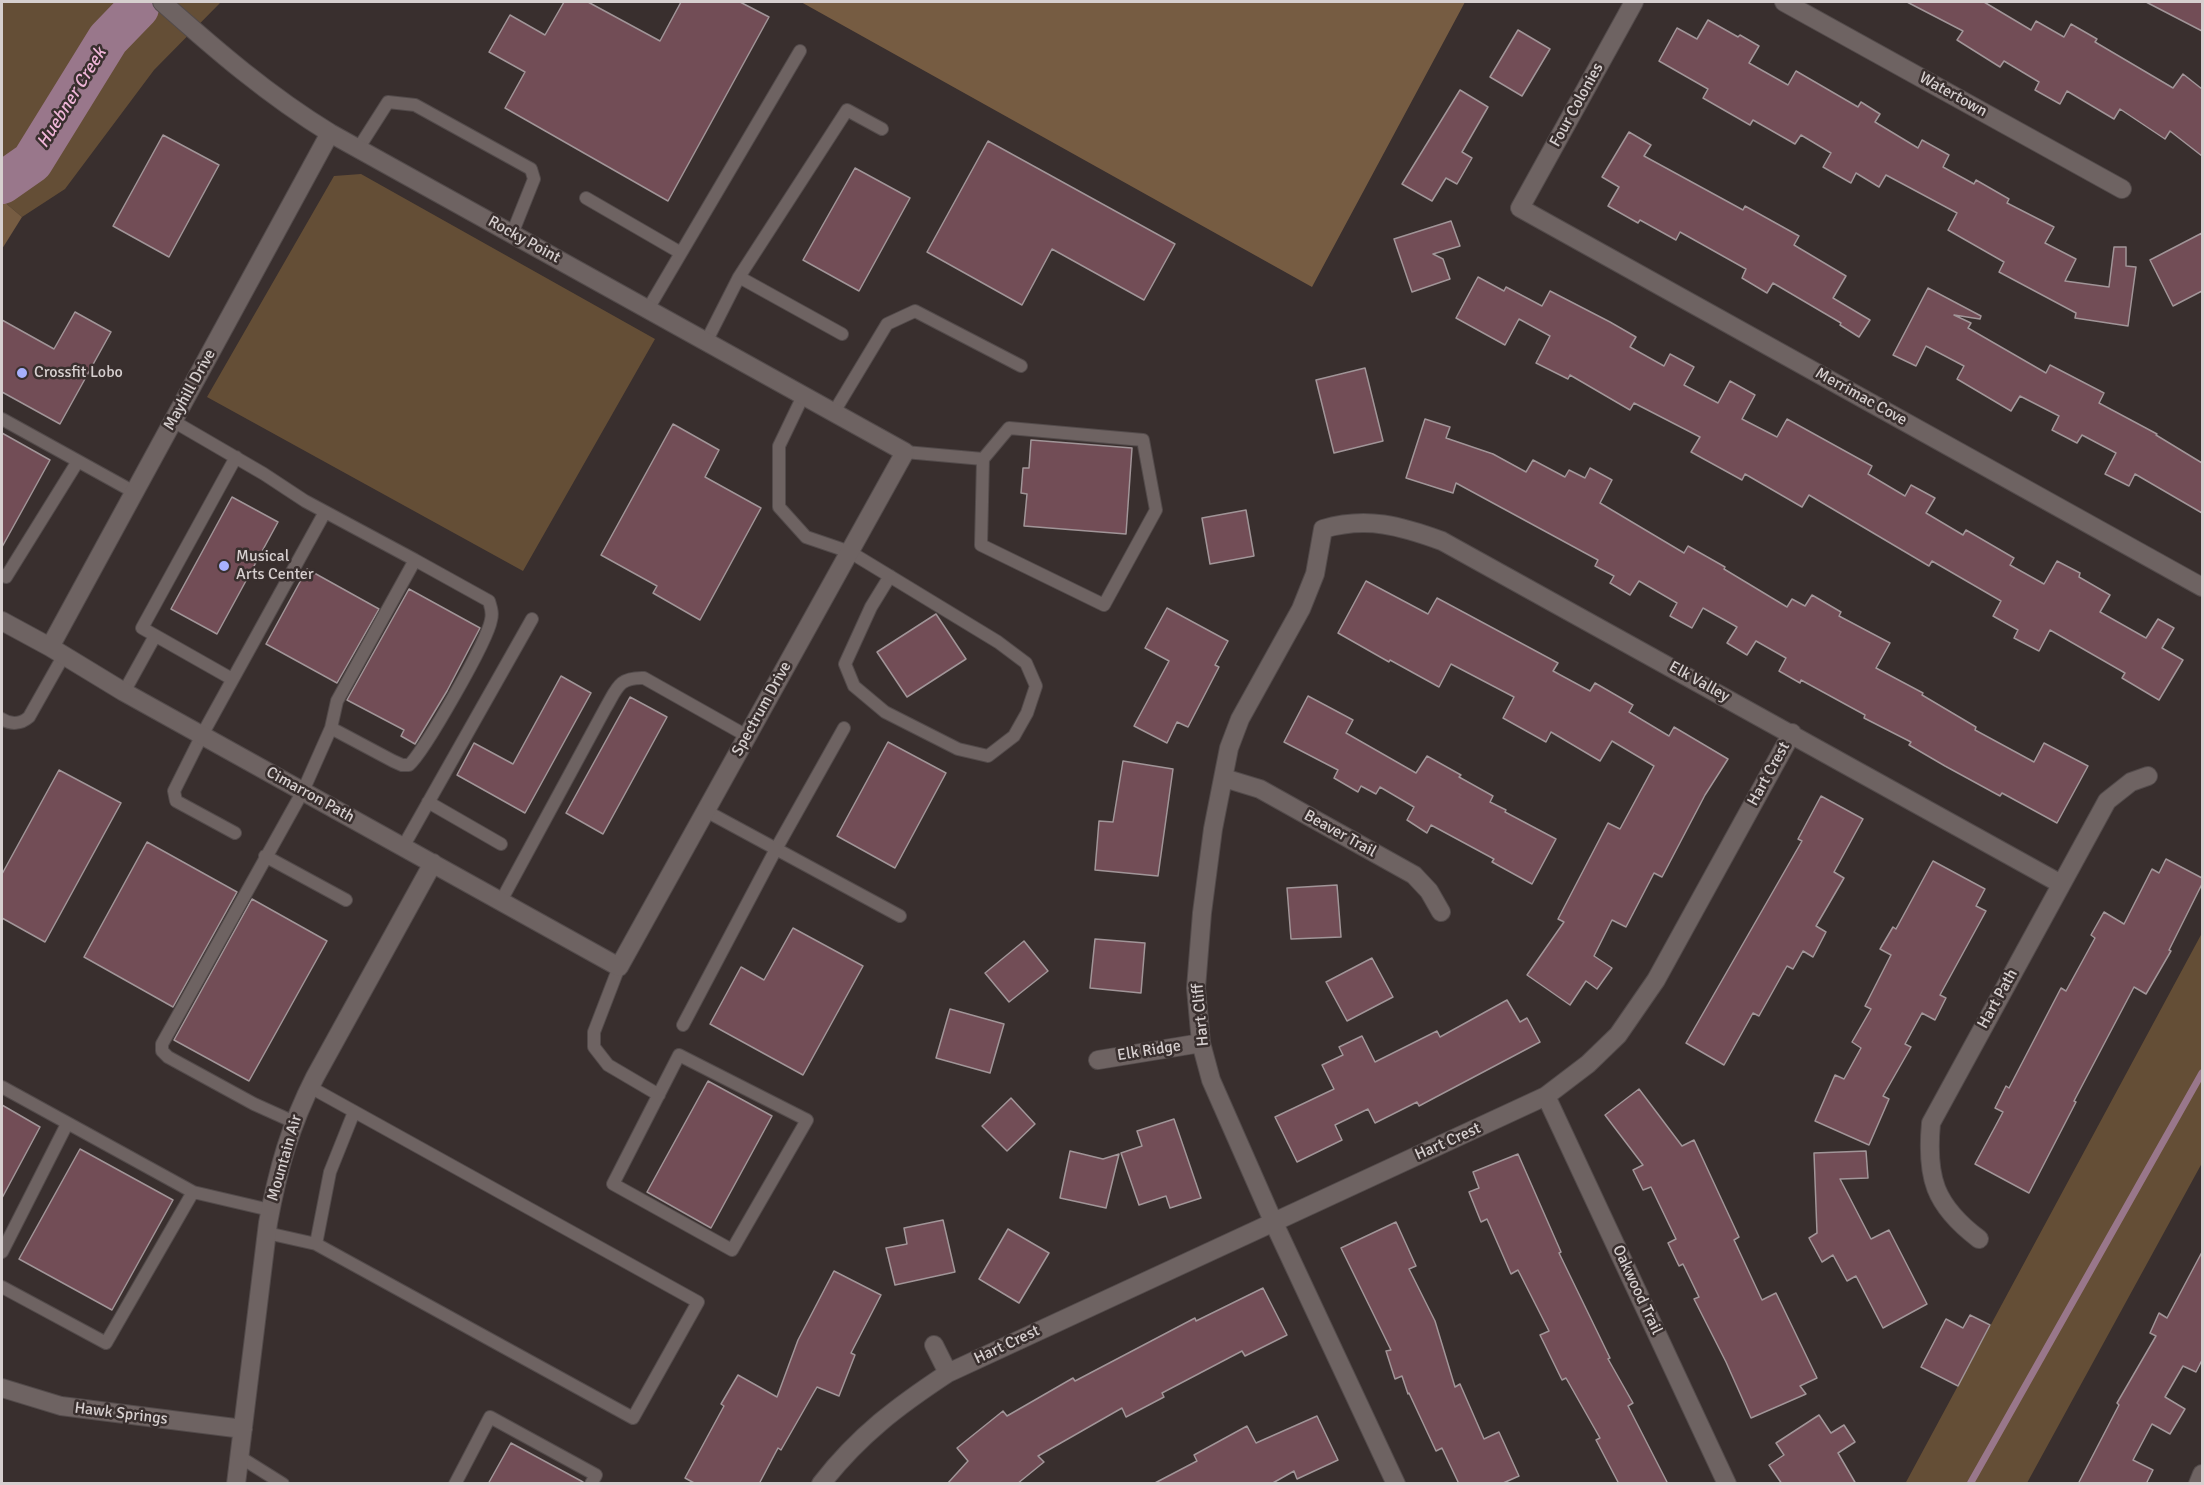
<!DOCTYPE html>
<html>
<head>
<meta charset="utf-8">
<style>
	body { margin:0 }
	#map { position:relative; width:2204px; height:1485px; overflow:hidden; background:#392f2e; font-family:Signika,sans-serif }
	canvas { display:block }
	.frame { position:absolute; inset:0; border:3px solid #d6cfcf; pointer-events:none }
</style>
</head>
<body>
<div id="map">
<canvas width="2204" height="1485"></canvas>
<div class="frame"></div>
</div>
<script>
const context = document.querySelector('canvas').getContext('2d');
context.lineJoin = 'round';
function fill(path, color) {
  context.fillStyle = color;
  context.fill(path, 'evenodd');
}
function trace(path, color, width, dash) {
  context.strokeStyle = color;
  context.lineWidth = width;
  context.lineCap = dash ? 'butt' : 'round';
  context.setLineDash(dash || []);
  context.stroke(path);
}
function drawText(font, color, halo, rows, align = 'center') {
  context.font = font + ' Signika,sans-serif';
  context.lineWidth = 5;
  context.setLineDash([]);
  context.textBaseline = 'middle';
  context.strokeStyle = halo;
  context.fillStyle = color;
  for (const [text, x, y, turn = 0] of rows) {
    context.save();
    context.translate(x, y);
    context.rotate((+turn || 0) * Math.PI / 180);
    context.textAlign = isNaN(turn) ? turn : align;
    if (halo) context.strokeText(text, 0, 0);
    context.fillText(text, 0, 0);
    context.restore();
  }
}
fill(new Path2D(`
	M2,2H221L154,70L65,189L22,217L2,200Z
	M361,174L655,339L523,571L207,397L334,176Z
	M2202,933V1163L2027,1483L1905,1484Z`), '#644e36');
fill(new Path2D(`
	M801,2H1465L1312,287Z
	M2,200L22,217L2,249Z`), '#765c42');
trace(new Path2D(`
	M1970,1484L2202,1073`), '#99778b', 7);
trace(new Path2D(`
	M2,183L32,162L108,39L138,8`), '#99778b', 42);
const building = new Path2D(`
	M564,2H588L660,41L681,2H740L769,17L668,201L505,108L525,72L489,52L510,15L545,35Z
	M1907,2H1984L2031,30L2036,21L2064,37L2071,24L2097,39L2095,42L2173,88L2183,74L2202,89V156L2170,131L2165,139L2120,109L2114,119L2067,91L2060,104L2035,90L2039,82L2004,61L2000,67L1957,40L1963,31Z
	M2146,2H2202V31Z
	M1708,20L1738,37L1740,35L1759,46L1749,63L1788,85L1796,71L1858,107L1861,102L1880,114L1875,122L1918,148L1922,140L1949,155L1943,167L1974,184L1976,180L2009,199L2007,203L2054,227L2045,243L2076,259L2065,281L2109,287L2114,247H2126V266L2136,267L2128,326L2075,318L2076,313L1999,272L2004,262L1948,230L1957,213L1886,175L1879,187L1856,173L1851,183L1823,167L1831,153L1801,135L1795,144L1753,120L1750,125L1703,98L1708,89L1659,61L1677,28L1697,39Z
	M1518,30L1550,49L1522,96L1490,77Z
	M1460,90L1488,107L1462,152L1472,158L1457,184L1446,178L1432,201L1402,184Z
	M1629,132L1651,145L1644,156L1743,210L1745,206L1799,236L1794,245L1846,276L1833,298L1870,320L1859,337L1840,325L1841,323L1773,283L1767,293L1742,278L1746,269L1680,232L1676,240L1640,220L1638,223L1608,206L1619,187L1602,177Z
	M163,135L219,165L169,257L113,226Z
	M988,141L1175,244L1144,300L1052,249L1022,305L927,252Z
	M855,168L910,198L859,291L803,260Z
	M1451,221L1460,246L1433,254L1443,259L1450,279L1412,292L1394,239Z
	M2202,233V291L2173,306L2150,260Z
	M1478,277L1504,291L1506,287L1542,306L1550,291L1610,322L1636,337L1630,347L1664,366L1670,354L1694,367L1684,385L1718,403L1730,381L1755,395L1742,419L1777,437L1787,419L1872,466L1868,474L1905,496L1911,485L1935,498L1926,513L1963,535L1966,530L2014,558L2010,565L2044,584L2057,561L2080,573L2079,577L2110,595L2100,612L2146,638L2158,619L2174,628L2162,648L2183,660L2159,700L2122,678L2125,673L2050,630L2039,651L2014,638L2018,630L1993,616L2001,601L1932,561L1929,566L1809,495L1802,507L1745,474L1742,480L1691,452L1700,437L1634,403L1630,410L1570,375L1568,379L1536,363L1550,336L1519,319L1505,345L1456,318Z
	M1928,288L1981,316L1980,319L1954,315L1971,323L1968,328L2046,373L2050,365L2104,393L2099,403L2157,434L2156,435L2202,463V513L2135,474L2129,486L2105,474L2116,453L2082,435L2077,443L2052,430L2059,416L2020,396L2011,411L1957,379L1964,366L1926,346L1916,366L1893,355Z
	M75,312L111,332L60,424L2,392V320L54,349Z
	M1365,368L1383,441L1334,453L1316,380Z
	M1425,419L1450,427L1446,438L1493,454L1526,472L1533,460L1565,477L1569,470L1585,478L1590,468L1612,480L1600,503L1684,553L1688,546L1725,567L1724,569L1787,607L1792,599L1805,606L1812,595L1841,612L1839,616L1890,643L1876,668L1923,693L1922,695L1976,727L1975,730L2034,762L2044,743L2088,766L2057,823L2002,793L2000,796L1945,766L1909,745L1911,742L1864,718L1865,715L1801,680L1800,683L1779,671L1786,658L1756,641L1747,655L1727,643L1737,627L1703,608L1692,628L1670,616L1677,603L1639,581L1630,595L1610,583L1614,576L1595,566L1598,560L1456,483L1453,493L1406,478Z
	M673,424L719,450L705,477L761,508L700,620L653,593L657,586L601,555Z
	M2,433L50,460L2,547Z
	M1031,440L1132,448L1126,534L1024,526L1027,494L1021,493L1023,468H1029Z
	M232,497L278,522L217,634L171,609Z
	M1246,510L1254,556L1210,564L1202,518Z
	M307,569L379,609L337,683L266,644Z
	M1366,581L1428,614L1437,598L1558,663L1553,671L1590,691L1595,683L1633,705L1629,712L1669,736L1674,727L1728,759L1705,795L1662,877L1654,873L1626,927L1612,920L1594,956L1612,968L1597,989L1586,981L1570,1005L1527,975L1564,922L1558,919L1608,823L1620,829L1654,766L1612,741L1600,761L1551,732L1546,742L1503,718L1514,697L1451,664L1439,687L1390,660L1389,662L1338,633Z
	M409,589L480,628L447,691L415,744L401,736L404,730L347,700Z
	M1167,608L1228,641L1215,665L1219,667L1188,727L1177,722L1167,743L1134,726L1169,661L1145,648Z
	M936,614L966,659L907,697L877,652Z
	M561,676L591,693L525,813L457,775L474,743L513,764Z
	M1308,696L1353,720L1346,733L1416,773L1427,756L1461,775L1459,777L1493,796L1490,802L1506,810L1505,812L1556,839L1532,884L1492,862L1494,859L1431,825L1427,833L1407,820L1414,807L1380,787L1376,794L1361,786L1358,792L1334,778L1338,770L1284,742Z
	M630,697L667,717L603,834L566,813Z
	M888,742L946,773L895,868L837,836Z
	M1123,761L1173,769L1158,876L1095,870L1099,821L1113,822Z
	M59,770L121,803L45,942L2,918V874Z
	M1821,796L1863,819L1834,872L1844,878L1816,926L1826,932L1813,957L1803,951L1793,969L1787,966L1759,1016L1753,1013L1724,1065L1686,1043L1802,841L1798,839Z
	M147,842L237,892L173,1007L84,957Z
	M2166,859L2202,878V884L2169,950L2171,951L2146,994L2134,987L2074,1101L2076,1102L2029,1193L1975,1164L2003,1112L1995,1108L2006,1086L2009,1088L2061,988L2066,991L2095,938L2091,935L2104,912L2124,924L2152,869L2159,873Z
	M1933,861L1985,889L1976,906L1986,911L1940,995L1946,998L1935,1020L1922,1013L1905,1044L1911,1047L1883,1096L1889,1099L1869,1145L1815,1121L1835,1075L1844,1079L1861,1048L1852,1042L1871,1009L1865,1006L1891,955L1880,949L1893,927L1896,929Z
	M1337,885L1341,937L1291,939L1287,888Z
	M252,899L327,941L249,1081L174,1040Z
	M793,928L863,966L803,1075L710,1024L741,967L764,980Z
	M1095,939L1145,943L1141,993L1090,988Z
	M1024,941L1048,971L1009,1002L985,973Z
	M1372,958L1393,997L1347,1021L1326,982Z
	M1507,1000L1520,1022L1527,1018L1540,1042L1419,1106L1417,1102L1375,1123L1368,1109L1335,1125L1342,1140L1297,1162L1275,1117L1334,1089L1322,1065L1343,1055L1339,1047L1362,1036L1375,1062L1437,1031L1440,1037Z
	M950,1009L1004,1024L990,1073L936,1058Z
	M708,1081L772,1116L711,1228L647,1192Z
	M1639,1089L1682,1146L1694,1140L1739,1237L1734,1240L1762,1300L1776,1293L1817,1378L1800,1386L1806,1394L1751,1418L1726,1362L1694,1299L1699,1297L1683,1264L1679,1266L1668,1243L1676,1239L1651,1187L1643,1190L1633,1170L1643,1165L1605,1115Z
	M1011,1098L1035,1124L1007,1151L982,1126Z
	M2,1105L40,1127L2,1198Z
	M1174,1119L1201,1198L1170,1208L1166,1196L1139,1205L1121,1153L1142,1146L1137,1131Z
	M80,1149L173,1200L112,1310L19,1259Z
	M1070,1151L1103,1159L1119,1154L1106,1208L1060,1198Z
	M1866,1151L1868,1178L1840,1179L1871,1239L1889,1230L1927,1304L1883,1328L1856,1276L1847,1281L1833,1255L1822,1262L1809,1238L1817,1233L1814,1153Z
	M1518,1154L1561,1252L1559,1253L1610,1358L1608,1359L1633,1403L1628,1406L1668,1484H1619L1596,1440L1600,1438L1566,1378L1562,1380L1540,1335L1549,1331L1518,1270L1511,1274L1487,1219L1481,1222L1469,1192L1479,1188L1473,1172Z
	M943,1220L955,1272L895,1285L886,1248L907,1244L904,1228Z
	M1396,1222L1416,1266L1409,1269L1435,1321L1455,1387L1460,1384L1484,1439L1499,1432L1519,1476L1501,1484H1459L1442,1448L1436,1451L1409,1393L1408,1394L1402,1376L1395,1379L1386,1351L1391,1350L1341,1248Z
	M1008,1229L1049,1253L1019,1303L979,1279Z
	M2202,1252V1360L2196,1372L2183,1366L2165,1397L2185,1409L2170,1434L2152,1424L2133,1460L2153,1470L2146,1484H2078L2119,1405L2117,1403L2156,1336L2150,1333L2159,1313L2167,1318Z
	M834,1271L881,1295L851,1353L855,1355L839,1396L817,1387L781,1450L778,1448L759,1484H696L685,1478L724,1406L721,1404L738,1375L777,1397L798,1340Z
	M1263,1288L1287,1335L1245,1356L1242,1351L1162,1393L1164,1397L1126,1417L1122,1408L1038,1456L1044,1462L1017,1484H947L968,1461L957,1448L1003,1411L1007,1416L1073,1378L1075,1381L1195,1318L1196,1321Z
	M1970,1315L1990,1325L1958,1386L1921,1367L1946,1319L1963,1328Z
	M1819,1415L1831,1433L1844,1425L1855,1442L1838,1453L1856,1484H1782L1769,1465L1784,1455L1776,1443Z
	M1317,1416L1338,1460L1297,1479L1294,1471L1271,1484H1153L1197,1461L1194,1455L1247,1426L1256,1443Z
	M511,1443L583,1482V1484H488Z`);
fill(building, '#724d56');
trace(building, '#a19598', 1.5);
const service = new Path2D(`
	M358,149L388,102L415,105L531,169L534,179L512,234
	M586,198L681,253
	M739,277L842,334
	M648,309L800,51
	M706,342L739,277L847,110L882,129
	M803,396L779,446V507L806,537L850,552L998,642L1026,663L1036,686L1027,713L1014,736L988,756L958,749L885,712L854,686L845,664L871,607L890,576
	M834,412L887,324L915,311L1021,366
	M2,419L134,492
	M173,421L264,474L305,501L415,560
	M905,452L983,459L1009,428L1143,440L1156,510L1104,605L981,545L983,459
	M2,575L6,577L78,461
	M232,679L142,628L236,457
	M124,692L155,636
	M2,719C11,725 21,724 29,717L64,655
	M428,802L501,844
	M706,811L900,916
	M235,833L176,801L174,791L202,735L325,512
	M403,847L532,619
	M265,856L346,900
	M501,901L605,709C617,689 618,677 644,678L747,736
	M619,967L594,1032V1047L608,1065L659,1095
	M683,1025L776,849L844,728
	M679,1055L807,1120L732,1250L613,1184Z
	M2,1087L193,1192
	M294,1122L254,1104L168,1057L162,1051V1044L303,791L331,728L337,701L415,560L489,601C491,608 493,613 491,620C488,640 424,752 409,765H402L393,761L331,728
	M267,1233L316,1244L633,1418L698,1302L310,1087
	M316,1244L330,1172L354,1112
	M2,1252L67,1124
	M2,1287L106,1343L193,1192L270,1210
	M240,1457L283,1484
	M455,1484L490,1417L596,1475L591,1484`);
const minor = new Path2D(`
	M1634,2L1520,208L2202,587
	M1784,2L2122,189
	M2,621L50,647L124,692L619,967L905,452L330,133C268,95 216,50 162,2
	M50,647L330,133
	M1224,778L1260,789L1414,875L1429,891L1441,912
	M1098,1060L1201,1043
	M1546,1096L1727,1484
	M1979,1239C1934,1205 1926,1177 1931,1123L2107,801L2131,782L2148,776
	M934,1345L948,1373
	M2,1388L61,1406L243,1429
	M236,1484L268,1223C278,1169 290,1126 315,1077L433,863
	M821,1484C859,1435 898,1406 948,1373L1546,1096L1588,1064L1618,1035L1656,980L1792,733
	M1396,1484L1273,1221L1211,1080L1201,1043L1196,988L1202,913L1213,829L1229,748L1240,719L1301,609L1315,574L1323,529C1367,516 1401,526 1442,541L2061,884`);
const tertiary = new Path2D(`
	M2198,1484L2202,1474`);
trace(service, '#534b4b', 14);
trace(minor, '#534b4b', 20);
trace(tertiary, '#534b4b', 20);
trace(service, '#6e6362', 12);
trace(minor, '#6e6362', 18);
trace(tertiary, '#6e6362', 18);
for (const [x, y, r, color] of [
	[22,373,6,"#a7b0fc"],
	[224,566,6,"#a7b0fc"]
]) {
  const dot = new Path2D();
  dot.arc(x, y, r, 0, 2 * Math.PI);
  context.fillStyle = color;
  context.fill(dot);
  trace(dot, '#392f2e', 2);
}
drawText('16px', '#d6cfcf', '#392f2e', [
	["Watertown",1953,95,29],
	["Four Colonies",1577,105,-61],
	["Rocky Point",524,240,29],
	["Mayhill Drive",190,390,-61],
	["Merrimac Cove",1861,397,29],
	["Elk Valley",1699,682,29],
	["Spectrum Drive",762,709,-61],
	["Hart Crest",1769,774,-61],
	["Cimarron Path",310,795,29],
	["Beaver Trail",1340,834,29],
	["Hart Path",1998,999,-61],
	["Hart Cliff",1201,1015,-95],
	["Elk Ridge",1149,1051,-9],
	["Hart Crest",1448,1142,-24],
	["Mountain Air",285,1158,-74],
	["Oakwood Trail",1637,1290,65],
	["Hart Crest",1007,1345,-25],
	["Hawk Springs",121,1414,7]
]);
drawText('16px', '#d6cfcf', '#392f2e', [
	["Crossfit Lobo",34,373],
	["Musical",236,557],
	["Arts Center",236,575]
], 'left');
drawText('italic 18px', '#efb5d8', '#392f2e', [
	["Huebner Creek",72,98,-58]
]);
</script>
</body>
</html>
